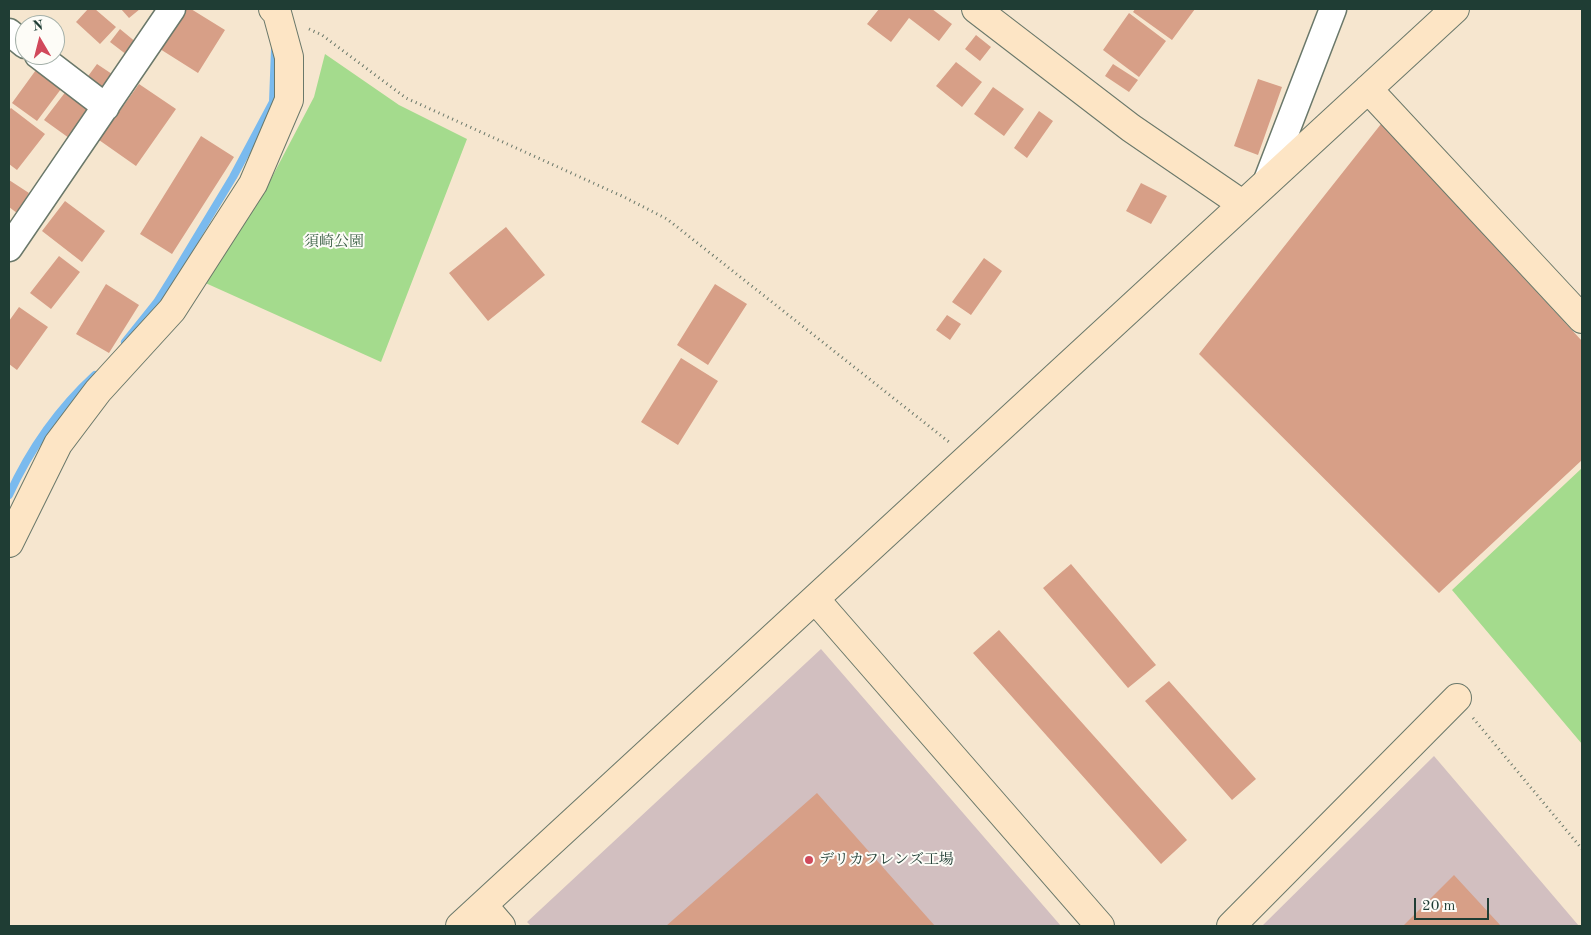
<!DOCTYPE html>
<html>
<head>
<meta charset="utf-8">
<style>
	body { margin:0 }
	#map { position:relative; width:1591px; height:935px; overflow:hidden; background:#f6e6cf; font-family:"Old Standard TT",serif }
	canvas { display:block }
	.frame { position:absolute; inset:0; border:10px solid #1f3d34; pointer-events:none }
	.north { position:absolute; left:15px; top:15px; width:50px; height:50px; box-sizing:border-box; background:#fdfcf7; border:1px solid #a4b0a9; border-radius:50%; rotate:352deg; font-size:14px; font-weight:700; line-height:20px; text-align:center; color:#1f3d34 }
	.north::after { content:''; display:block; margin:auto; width:18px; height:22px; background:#d1495b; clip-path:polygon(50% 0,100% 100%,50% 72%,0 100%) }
	.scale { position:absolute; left:1414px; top:898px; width:75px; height:22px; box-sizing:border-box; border:2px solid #1f3d34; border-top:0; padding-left:6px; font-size:15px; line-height:18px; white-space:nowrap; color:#1f3d34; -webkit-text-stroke:4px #fdfcf7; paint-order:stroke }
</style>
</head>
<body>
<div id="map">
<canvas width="1591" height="935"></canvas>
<div class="frame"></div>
<div class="north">N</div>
<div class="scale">20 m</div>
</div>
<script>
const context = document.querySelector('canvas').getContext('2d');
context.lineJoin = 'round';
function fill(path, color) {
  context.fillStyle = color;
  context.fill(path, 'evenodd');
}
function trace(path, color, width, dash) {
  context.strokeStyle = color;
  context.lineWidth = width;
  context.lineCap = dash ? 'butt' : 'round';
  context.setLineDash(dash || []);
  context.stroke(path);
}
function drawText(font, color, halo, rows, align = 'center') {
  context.font = font + ' "Old Standard TT","Noto Serif JP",serif';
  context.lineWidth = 4;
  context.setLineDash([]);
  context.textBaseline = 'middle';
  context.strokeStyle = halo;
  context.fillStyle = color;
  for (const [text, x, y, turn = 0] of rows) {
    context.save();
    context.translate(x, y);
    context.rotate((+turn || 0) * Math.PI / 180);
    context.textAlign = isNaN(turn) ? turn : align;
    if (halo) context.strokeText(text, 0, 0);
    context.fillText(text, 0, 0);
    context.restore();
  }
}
fill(new Path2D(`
	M821,649L1061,926H531L527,922Z
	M1434,756L1579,926H1262Z`), '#d2bfc0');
fill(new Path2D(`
	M325,54L399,105L467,139L381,362L201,281L271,179L314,97Z
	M1582,468V744L1452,590Z`), '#a4db8d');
trace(new Path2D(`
	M125,342L157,302L175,273L233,177L273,102L275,49
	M9,495C30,449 58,409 95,375`), '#7abaee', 8);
fill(new Path2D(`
	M88,9H95L116,27L100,44L76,22Z
	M121,9H140L129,18Z
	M185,9H191L225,30L198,73L160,49Z
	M879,9H932L952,24L939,41L909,18L891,42L867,24Z
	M1135,9H1195L1172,40L1133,12Z
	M1129,13L1166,41L1139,77L1103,50Z
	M120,29L137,43L127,55L110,42Z
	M976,35L991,47L980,61L965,49Z
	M956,62L982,82L962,107L936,86Z
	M41,63L67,81L37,121L12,103Z
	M97,64L115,76L104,92L86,79Z
	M1113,64L1138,80L1129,92L1105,76Z
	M1258,79L1282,87L1258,155L1234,146Z
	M139,84L176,109L136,166L99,140Z
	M70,86L94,105L69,138L44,120Z
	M993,87L1024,109L1004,136L974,114Z
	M11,108L45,134L17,170L9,164V110Z
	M1039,111L1053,121L1027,158L1014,148Z
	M1381,124L1582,341V460L1439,593L1199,354Z
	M201,136L234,157L172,254L140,234Z
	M9,180L29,193L17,213L9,207Z
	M1141,183L1167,196L1151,224L1126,211Z
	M65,201L105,231L82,262L42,231Z
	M506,227L545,275L488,321L449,273Z
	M59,256L80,272L51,309L30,293Z
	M984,258L1002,271L971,315L952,302Z
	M106,284L139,305L109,353L76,334Z
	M715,284L747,304L708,365L677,345Z
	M19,307L48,327L17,370L9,364V321Z
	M947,315L961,324L950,340L936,330Z
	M681,358L718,381L678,445L641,422Z
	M1071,564L1156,665L1128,688L1043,588Z
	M999,630L1187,840L1161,864L973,653Z
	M1169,681L1256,779L1232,800L1145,701Z
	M817,793L935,926H666Z
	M1454,875L1501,926H1403Z`), '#d79f87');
const street = new Path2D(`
	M9,32L25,45
	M38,55L106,107
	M1266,183L1333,9
	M9,248L172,9`);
const secondary = new Path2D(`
	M976,9L1131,128L1242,204
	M1368,89L1582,319
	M9,543L58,444L98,391L172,310L253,184L289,100V57L277,13L273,9
	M815,599L1100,926
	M483,905L501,926
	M460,926L1455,9
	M1231,926L1457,698`);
trace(street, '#6a786a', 29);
trace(secondary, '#6a786a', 30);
trace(new Path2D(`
	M309,29L322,35L406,98L624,197L667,219L949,442
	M1473,718L1582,849`), '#6a786a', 3, [1, 4]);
trace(street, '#fff', 26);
trace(secondary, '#fde5c5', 28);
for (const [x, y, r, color] of [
	[809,860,5,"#d1495b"]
]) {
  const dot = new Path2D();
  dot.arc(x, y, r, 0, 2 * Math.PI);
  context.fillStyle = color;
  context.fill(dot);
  trace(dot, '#fdfcf7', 2);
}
drawText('15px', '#40644a', '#fdfcf7', [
	["須崎公園",334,242]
]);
drawText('15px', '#1f3d34', '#fdfcf7', [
	["デリカフレンズ工場",819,860]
], 'left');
</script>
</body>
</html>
